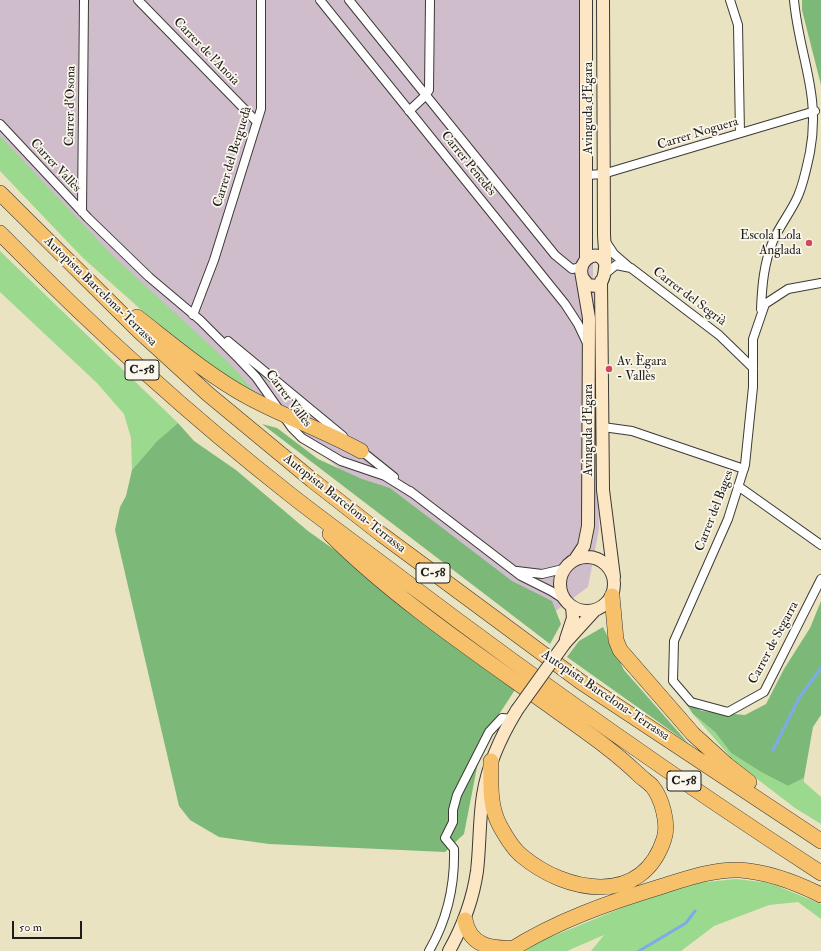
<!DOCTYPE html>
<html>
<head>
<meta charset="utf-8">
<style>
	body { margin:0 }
	#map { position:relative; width:821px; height:951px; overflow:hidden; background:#e9e3c2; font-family:"IM FELL Double Pica",serif }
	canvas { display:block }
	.scale { position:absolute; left:12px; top:921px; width:70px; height:18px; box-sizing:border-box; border:2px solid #1c1c1c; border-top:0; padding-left:5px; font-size:12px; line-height:14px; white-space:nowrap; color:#1c1c1c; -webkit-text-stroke:3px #fbf7ec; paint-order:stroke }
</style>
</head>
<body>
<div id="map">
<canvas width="821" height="951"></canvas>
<div class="scale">50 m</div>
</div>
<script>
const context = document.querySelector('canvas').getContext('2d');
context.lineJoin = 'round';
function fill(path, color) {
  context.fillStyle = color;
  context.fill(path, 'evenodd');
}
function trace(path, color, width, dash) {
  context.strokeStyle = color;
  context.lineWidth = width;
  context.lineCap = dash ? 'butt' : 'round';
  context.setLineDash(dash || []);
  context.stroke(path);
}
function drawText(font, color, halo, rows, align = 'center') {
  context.font = font + ' "IM FELL Double Pica",serif';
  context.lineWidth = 3.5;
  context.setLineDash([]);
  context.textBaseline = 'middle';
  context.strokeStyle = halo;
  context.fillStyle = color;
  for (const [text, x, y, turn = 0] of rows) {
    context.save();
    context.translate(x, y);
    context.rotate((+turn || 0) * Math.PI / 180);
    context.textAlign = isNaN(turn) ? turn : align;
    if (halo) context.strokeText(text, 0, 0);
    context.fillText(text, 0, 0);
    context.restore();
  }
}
fill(new Path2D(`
	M0,0H593V273L599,529L588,587L553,613L364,489L172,331L0,160Z`), '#d0bdcc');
fill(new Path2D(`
	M0,136L111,254L228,362L261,399L203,365L82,257L0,171Z
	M0,251L178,423L157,441L132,470L131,438L124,414L97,383L0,292Z
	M693,714L715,732L731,753L761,772L788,786L804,778V782L821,797V824L795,808L735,762Z
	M736,879L770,883L821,904V919L798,902L769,905L714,926L681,951H591L604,935L567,951H525L541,941L634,903L697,883Z`), '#9bd98e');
fill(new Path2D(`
	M802,0H821V85L802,10Z
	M178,423L194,441L236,470L308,531L520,682L496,719L478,762L464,834L445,852L269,844L219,837L190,820L179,806L115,530L120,507L126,496L132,470L157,441Z
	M262,424L277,428L318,459L362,479L390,488L512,581L552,601L561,624L550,644Z
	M821,601V715L813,727L804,778L788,786L761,772L731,753L715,732L693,714L685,702L702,711L745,715L766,704L784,669L810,628Z
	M603,627L624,670L688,743L567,657L579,641Z`), '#7cb979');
trace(new Path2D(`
	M773,750L799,698L821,668
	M639,951L686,923L695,911`), '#7cace7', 3);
const street = new Path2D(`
	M138,0L256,121
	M320,0L565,304L578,324L587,343
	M349,0L555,255L572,269L577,268L582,265
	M730,0L738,25L740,133
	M409,111L425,96L429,90L430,0
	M0,124L88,218L149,277L200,320L240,360L256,377L292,428L302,438L341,461L385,476L414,494
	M587,175L603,174L815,111
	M82,212L84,0
	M606,242L614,254L629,267
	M605,274L616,265L631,268L719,335L753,368
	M821,283L788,289L765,304L753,339V387L745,465L728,519L674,641L673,681L691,702L728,712L764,692L821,579
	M761,309C762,285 764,263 773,241C780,225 791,212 798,196C804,182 807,166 810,152C821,93 799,56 794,0
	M193,315L214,260L261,109V0
	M228,341L343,436
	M603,427L632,431L744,469
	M359,449L394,477
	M738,486L821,545
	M410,491L521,576L551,591L565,600
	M517,571L542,574L563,569
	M429,951C447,920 455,885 454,849L445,838L453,822V810L457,795L489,732L502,718L512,719`);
const secondary = new Path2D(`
	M586,259V0
	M582,277L588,285L597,286C610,279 604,247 604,233L603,0
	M601,281L603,490L614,577
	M560 584a27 27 0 1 1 54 0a27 27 0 1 1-54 0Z
	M576,558L584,546L588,526L589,318L581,271C582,258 598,248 605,263
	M566,639L573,618L572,607
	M565,643L595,610
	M449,951C463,926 473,899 477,871C480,846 479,820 483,795C488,764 501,736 517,710`);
const highway = new Path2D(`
	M0,193L139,331L208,394L312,480L381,534L581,682L821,841
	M0,233C92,327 189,415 292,496C329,525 367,552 405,581C540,683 679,781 821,873
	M137,317C173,345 208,375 248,397C285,417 325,431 361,451
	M330,534C394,598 476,653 550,706C580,728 611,748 638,774C642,778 648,782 652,786C662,798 669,824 664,839C642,907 566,893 522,856C513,849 506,837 500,826C489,806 491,784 491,761
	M612,596L616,640L620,650L693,734L727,765L749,782
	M465,920C470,946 491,949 513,948
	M509,951C556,921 610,902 663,886C688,878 714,869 740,870C769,872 795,882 821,895`);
trace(street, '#3b3a35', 10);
trace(secondary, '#3b3a35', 14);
trace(highway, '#3b3a35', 16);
trace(street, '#fff', 8);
trace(secondary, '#fce6c4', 12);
trace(highway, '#f7c06b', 15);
const secondaryBridge = new Path2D(`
	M517,710L565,643`);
trace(secondaryBridge, '#3b3a35', 14, []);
trace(secondaryBridge, '#fce6c4', 12);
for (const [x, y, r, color] of [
	[809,243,4,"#d1495b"],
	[609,369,4,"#d1495b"]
]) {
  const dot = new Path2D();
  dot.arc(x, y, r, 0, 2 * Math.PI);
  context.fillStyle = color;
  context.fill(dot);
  trace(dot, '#fbf7ec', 1.5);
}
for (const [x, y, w] of [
	[142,370,34],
	[433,573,34],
	[684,781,34]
]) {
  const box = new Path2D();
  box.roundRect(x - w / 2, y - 10, w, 20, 3);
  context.fillStyle = '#fbf7ec';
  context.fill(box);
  trace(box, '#1c1c1c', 1);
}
drawText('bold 12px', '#1c1c1c', null, [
	["C-58",142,370],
	["C-58",433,573],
	["C-58",684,781]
]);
drawText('13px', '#1c1c1c', '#fbf7ec', [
	["Carrer de l'Anoia",206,52,46],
	["Carrer d'Osona",71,106,-89],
	["Avinguda d'Egara",589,108,-90],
	["Carrer Noguera",698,134,-17],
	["Carrer del Berguedà",233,157,-73],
	["Carrer Penedès",468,164,51],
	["Carrer Vallès",55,166,47],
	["Autopista Barcelona-Terrassa",100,292,44],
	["Carrer del Segrià",689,297,37],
	["Carrer Vallès",288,399,53],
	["Avinguda d'Egara",589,430,-90],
	["Autopista Barcelona-Terrassa",344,504,38],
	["Carrer del Bages",715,511,-69],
	["Carrer de Segarra",774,643,-62],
	["Autopista Barcelona-Terrassa",605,696,34]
]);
drawText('13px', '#1c1c1c', '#fbf7ec', [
	["Escola Lola",801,236],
	["Anglada",801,251],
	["Av. Ègara",617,362,"left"],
	["- Vallès",617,377,"left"]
], 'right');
</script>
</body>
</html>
